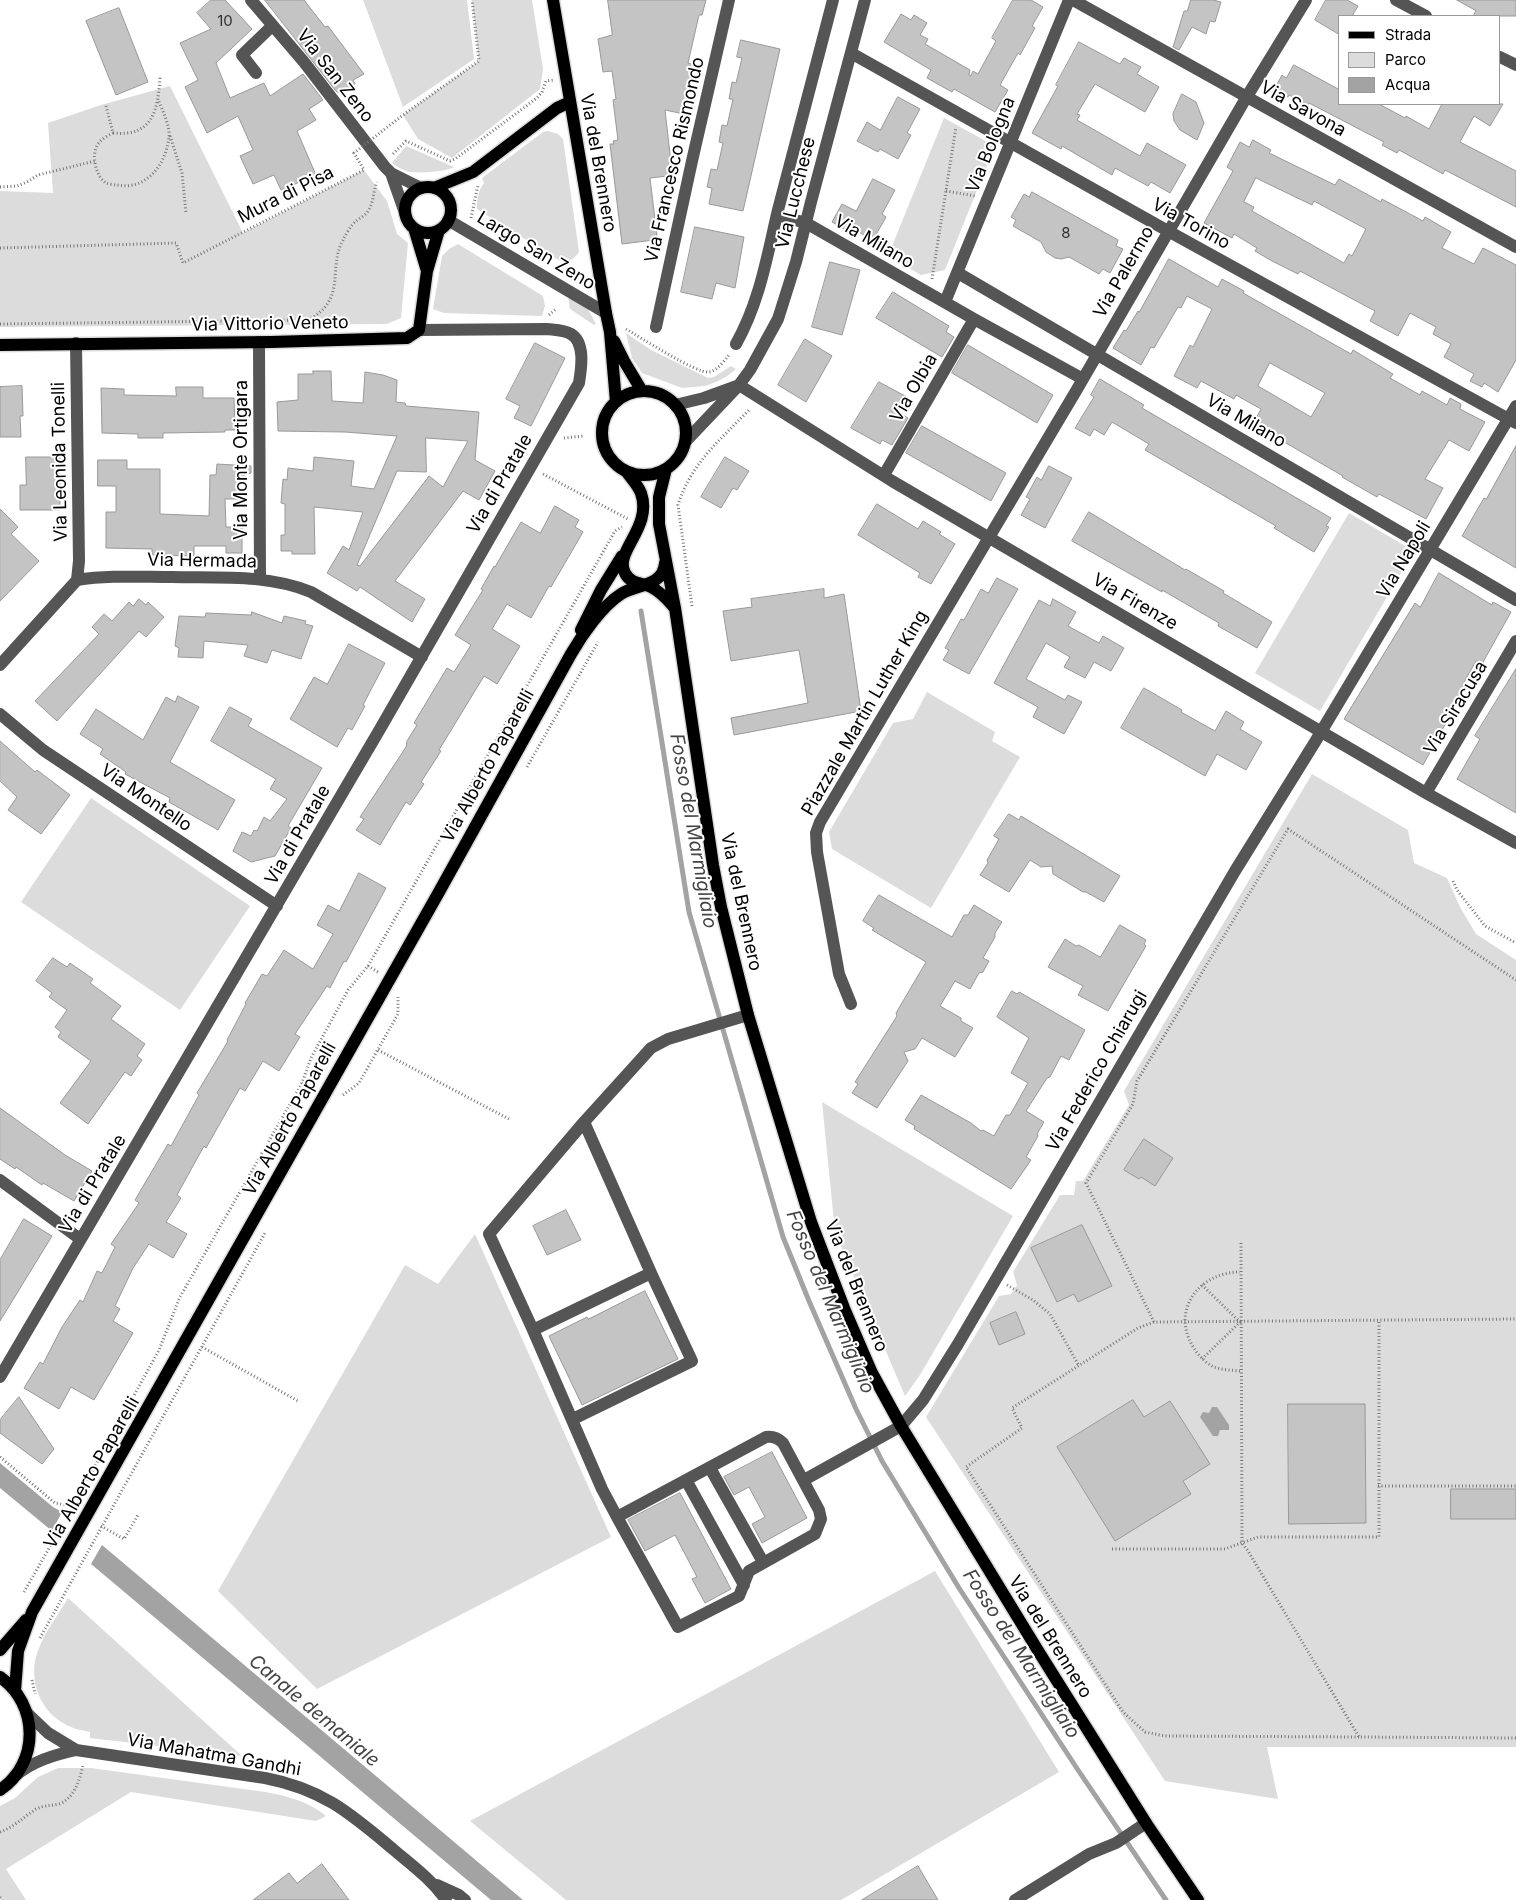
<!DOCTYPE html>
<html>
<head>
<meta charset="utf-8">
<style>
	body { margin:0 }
	#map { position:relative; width:1516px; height:1900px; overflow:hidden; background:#fff; font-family:Inter,sans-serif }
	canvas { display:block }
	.legend { position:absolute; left:1338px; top:15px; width:162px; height:90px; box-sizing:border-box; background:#fff; border:1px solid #999; margin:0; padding:6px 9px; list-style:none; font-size:15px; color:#000 }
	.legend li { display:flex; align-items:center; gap:10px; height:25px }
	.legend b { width:25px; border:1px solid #999 }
</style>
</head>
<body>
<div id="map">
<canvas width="1516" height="1900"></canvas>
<ul class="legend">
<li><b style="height:6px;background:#000"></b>Strada</li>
<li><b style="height:14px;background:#dcdcdc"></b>Parco</li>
<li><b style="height:14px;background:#a3a3a3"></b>Acqua</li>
</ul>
</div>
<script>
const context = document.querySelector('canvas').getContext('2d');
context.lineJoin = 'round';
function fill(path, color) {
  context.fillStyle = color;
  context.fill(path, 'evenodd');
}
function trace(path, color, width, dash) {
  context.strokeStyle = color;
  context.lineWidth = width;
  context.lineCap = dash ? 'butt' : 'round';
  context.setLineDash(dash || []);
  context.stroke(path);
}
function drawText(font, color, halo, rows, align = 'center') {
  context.font = font + ' Inter,sans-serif';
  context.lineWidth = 4;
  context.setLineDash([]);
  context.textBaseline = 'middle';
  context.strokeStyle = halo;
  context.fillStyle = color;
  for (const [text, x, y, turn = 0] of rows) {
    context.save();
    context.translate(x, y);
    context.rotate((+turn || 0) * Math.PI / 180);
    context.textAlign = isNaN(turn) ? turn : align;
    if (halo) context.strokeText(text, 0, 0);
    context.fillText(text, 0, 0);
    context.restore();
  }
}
fill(new Path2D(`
	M363,0H467L474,59L403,107Z
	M472,0H532L543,69L540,89L452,158L418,139L403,115L479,61Z
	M170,86L243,233L364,170L387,201L397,234L408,243L401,318L387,324L0,327V191L53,193L48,123L101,105Z
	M944,118L993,145L994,148L945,270L921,275L888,256Z
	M548,131L558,134L563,139L579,252C574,259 570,262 560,261L477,209C477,199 478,191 484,183L482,178L543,132Z
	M406,146L454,167C445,172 417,174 406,171C401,169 396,166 392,163Z
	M458,244L543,296L545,306L542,316L444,313L433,309L442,256L449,249Z
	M568,296L588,309L596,324L594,325L570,309Z
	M626,333L651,350L708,378L714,377L731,366L736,369L726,377L716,382L705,386L682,388L642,373L632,358Z
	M1349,513L1414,551L1320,711L1255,673Z
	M927,692L995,732L992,741L1020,757L931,908L832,849L829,832L893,723L913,719Z
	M1312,774L1408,830L1414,863L1447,878L1460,907L1476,934L1516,960V1747H1267L1278,1799L1165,1781L926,1417L999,1296L1011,1294L1017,1285L1013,1272L1060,1195H1074L1076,1181H1083L1129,1105L1124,1091Z
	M91,798L250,906L180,1010L21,902Z
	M822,1102L1013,1216L920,1375L905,1396L835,1232Z
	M475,1234L611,1537L317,1689L218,1591L405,1265L438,1284Z
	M935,1571L1059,1772L841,1900H566L470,1821Z
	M68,1598L242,1756L90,1738V1732C81,1730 73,1729 65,1724C38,1710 27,1676 39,1648C46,1630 59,1614 68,1598Z
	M58,1768H91L265,1792C287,1796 308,1801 326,1816L316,1821L131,1792L6,1869L26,1900H0V1806L15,1798L38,1777Z`), '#dcdcdc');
fill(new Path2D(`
	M1212,1407H1217L1229,1425V1430H1220L1218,1436H1213L1200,1417L1203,1412L1209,1413Z
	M0,1463L53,1507L62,1512L52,1531L0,1488Z
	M102,1545L523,1900H491L91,1564Z`), '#a3a3a3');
trace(new Path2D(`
	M641,611L689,912L783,1237L809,1301L856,1409L882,1461L959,1588L1078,1770L1166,1900`), '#a3a3a3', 5);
const building = new Path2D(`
	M211,0H225L252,29L216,63L230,98L264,83L270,96L303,74L323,100L309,109L316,120L297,131L316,175L281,190L274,175L253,184L240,156L253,150L238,116L207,133L185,87L198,80L180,43L211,29L197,13Z
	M265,0H304L325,27L328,26L364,74L353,80L355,84L339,93L336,91Z
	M608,0H706L702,15H699L688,63L694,65L684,114L665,110L670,154L668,176L650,178L657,236L654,237V240L622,244L610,144H614L613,141L618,140L613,100L616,99L612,71L603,72L598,39L612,35Z
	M1013,0H1031L1043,7L1032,26L1035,28L1020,55L1018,53L1000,85L1008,90L995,112L954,89L952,92L927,78L931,70L884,42L901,14L911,20L914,15L927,23L920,35L928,39L925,44L970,70L969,75L971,76L973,71L978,74L996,41L992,38Z
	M1191,0H1213L1221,2L1215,22L1210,21L1206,34L1192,27L1179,50L1173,47L1184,11H1187Z
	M1326,0H1347L1358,6L1352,16H1340V35L1315,20Z
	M1457,0H1516V16H1473L1476,11Z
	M119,8L148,82L116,95L86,21Z
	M741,40L780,49L743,211L709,204L712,188L707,187L711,169L717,170L723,143L719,142L722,125L727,126L733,99H729L732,82L736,83L742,58L737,57Z
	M1079,42L1120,64L1124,58L1141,67L1137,74L1159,87L1145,112L1095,84L1077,114L1080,115L1077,120L1140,156L1147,143L1186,165L1170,193L1151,182L1148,186L1115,168L1112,175L1062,146L1061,149L1032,133L1058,86L1056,85Z
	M1294,65L1340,90V104H1379L1405,118L1406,116L1429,129L1442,104H1503L1490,126L1474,116L1460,142L1516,171V207L1445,170L1443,174L1399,150L1397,153L1382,145L1384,142L1309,103L1308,105L1289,95L1288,97L1274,90L1282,75L1286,78Z
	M1182,94L1196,102L1204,123L1197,140L1180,130L1174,121L1173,114Z
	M898,97L920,109L907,133L911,135L898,159L880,149L878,152L857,141L867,122L880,130Z
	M1253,140L1271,150L1269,153L1335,185L1339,179L1381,202L1382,199L1423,221L1425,217L1451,232L1442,248L1474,264L1483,248L1516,265V360L1498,392L1484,383L1482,387L1470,381L1474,374L1444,357L1451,344L1433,334L1436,327L1410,313L1398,336L1370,321L1375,311L1300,271L1298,274L1272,261L1255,251L1257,248L1234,234L1232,238L1204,223L1233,171L1227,167L1240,142L1249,147ZM1256,178L1312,205L1314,201L1366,229L1352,256L1349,254L1344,263L1252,211L1254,207L1244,202Z
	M873,179L895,190L882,214L886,217L873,240L855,230L853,234L832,222L842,204L856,211Z
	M1032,192L1118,240L1116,246L1123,249L1110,273L1103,269L1099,274L1069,257L1061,259L1055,258L1046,252L1041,242L1013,226L1016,220L1011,217L1024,194L1029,197Z
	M695,227L744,237L735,288L716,283L712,299L681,292Z
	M1169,259L1218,287L1222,279L1244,291L1243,293L1351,354L1353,350L1393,374L1390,378L1420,395L1422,391L1447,405L1450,398L1461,404L1460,409L1485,422L1469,451L1449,440L1425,479L1443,488L1426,519L1379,494L1377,497L1342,477L1343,476L1253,424L1261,409L1236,395L1234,399L1201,381L1197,388L1174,376L1190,345L1193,347L1212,309L1187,296L1181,308L1178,307L1154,348L1151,347L1141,365L1113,348L1124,330L1126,331L1138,311L1139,312ZM1270,363L1325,393L1311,417L1258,386Z
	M830,262L860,270L842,335L812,327Z
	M893,292L949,326L946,332L954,337L942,357L876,318Z
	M805,339L832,356L806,402L778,385Z
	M535,343L565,358L531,426L514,418L520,406L506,399Z
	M968,345L1053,395L1037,423L952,373Z
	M313,371H331L332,401L363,403L365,372L383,375L397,380L396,402L405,403L406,406L479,412L475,460L495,471L479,500L463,491L395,581L425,599L412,622L360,587L357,591L327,573L343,546L349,550L363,512L314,507L315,554H292V551H281V535H285V504L281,503L283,479L287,480L288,468L313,471L314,457L354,461L351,486L374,489L397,436L345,432L278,431L277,402L298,400V374H313ZM426,438L468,441L443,487L429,476L360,566L357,565L397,471L426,472Z
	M1100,379L1144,405L1142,408L1331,518L1326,526L1329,527L1314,552L1274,528L1276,526L1145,450L1149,444L1112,422L1104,435L1094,429L1090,436L1075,428L1094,397L1091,395Z
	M879,382L907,397L898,412L908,418L892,445L882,440L880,444L851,428Z
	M22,386L23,416H20L21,437H0V387Z
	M176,387H203V398H234L235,430H225V432L163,433V438H138V434L102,433L101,388L124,389V395L176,396Z
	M922,426L1006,473L991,501L906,453Z
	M1516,446V568L1462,536L1484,498L1486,499Z
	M26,457H60V510H20V485H26Z
	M725,457L749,471L737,490L733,488L721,508L701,497Z
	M98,460H127V469H160V514L209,516L210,475H216L217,464L251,466V473L239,477L238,499H225L226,527H242V553H226V546H194V556L152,555V549L106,548V512H116V486H98Z
	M1049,466L1072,478L1045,528L1021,515L1030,499L1026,497L1037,477L1041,480Z
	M877,504L918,529L923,521L941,532L939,534L955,544L931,584L918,577L920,573L858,535Z
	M555,506L579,520L575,527L583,532L551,587L549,586L531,618L507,604L492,629L520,646L497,684L484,676L439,750L441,751L421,782L424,784L410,805L406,802L380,845L356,830L364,819L360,817L406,747L407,741L417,725L414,723L447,668L454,672L471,645L455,635L483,590L481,589L494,566L495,567L521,522L540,533Z
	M0,509L18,527L11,534L39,561L0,601Z
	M1089,512L1185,570L1186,569L1224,591L1223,593L1272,622L1257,648L1218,626L1219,623L1162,590V592L1072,541Z
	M1439,573L1492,605L1493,602L1511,612L1482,664L1476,661L1462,686L1465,688L1423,765L1344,719L1415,603L1420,607Z
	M997,578L1018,589L969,674L943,660L949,650L945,648L961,619L964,620L981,589L988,593Z
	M824,589V598L844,594L861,711L734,735L731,718L808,703L799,650L731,661L723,611L752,607L751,599Z
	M139,599L146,605L148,602L164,617L146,637L139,631L57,721L35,701L99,634L92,627L104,614L112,621L129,602L133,606Z
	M1053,599L1076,612L1068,626L1099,643L1103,636L1124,648L1111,671L1094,662L1085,678L1064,667L1070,657L1046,643L1026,679L1065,700L1068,695L1082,702L1064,734L1033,717L1038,707L994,683L1039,600L1050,606Z
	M252,612L282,623L284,616L306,621L305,624L313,626L301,659L272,650L267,663L244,656L248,645L204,641L203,658L178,657L179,648L175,646L179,616L205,617L206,613L251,615Z
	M349,644L385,663L363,705L365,706L352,730L348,728L337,747L290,719L314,677L327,684Z
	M1516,669V813L1457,779L1480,739L1475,736Z
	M1144,688L1182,710L1181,712L1215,731L1226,711L1244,722L1240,729L1262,742L1246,770L1217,754L1205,776L1121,728Z
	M178,696L199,707L170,762L235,800L218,830L169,802L170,798L125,774L126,772L100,754L103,749L80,734L96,709L143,740L166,697L175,702Z
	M230,707L252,719L248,726L322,768L288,826L291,828L275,856L251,862L233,851L242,832L251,836L254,830L257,831L264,817L270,821L287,799L270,789L276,779L211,741Z
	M0,741L35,772L37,770L70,795L41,834L8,810L17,797L0,781Z
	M1009,814L1019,820L1021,816L1120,876L1104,902L1086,892H1083L1053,874L1052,866L1041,867L1030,860L1009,892L980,875L988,863L987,860L999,839L994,836Z
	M359,873L386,888L346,962L344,961L330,988L327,986L295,1034L300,1037L279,1071L263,1061L245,1091L240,1088L206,1148L204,1146L177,1195L181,1198L166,1222L187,1234L173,1258L149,1244L133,1268L115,1306L120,1309L113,1321L133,1333L94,1400L71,1387L59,1409L24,1388L40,1362L43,1364L62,1327L80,1300L83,1302L97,1271L102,1273L115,1247L111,1244L139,1203L135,1200L168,1144L171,1146L199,1095L197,1093L228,1041L227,1040L246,1004L245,1003L262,974L267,976L284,950L313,969L333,934L317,925L328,905L339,911Z
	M879,895L952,937L964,915H968L974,905L1002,922L995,933V937L983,958L989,961L983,972L979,973L970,989L955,981L940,1006L961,1018V1021L973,1028L955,1057L922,1038L915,1049L904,1052L908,1061L877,1108L852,1093L858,1084L855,1082L897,1016L896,1013L926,962L872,930L874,928L863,921Z
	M1120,925L1146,940L1144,944L1146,946L1108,1011L1078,995L1083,986L1048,967L1065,939L1076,946L1079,945L1100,957Z
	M53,958L67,967L70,963L93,979L90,983L121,1006L111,1019L145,1044L137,1056L142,1060L131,1076L125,1072L88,1124L60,1103L91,1061L58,1037L61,1032L55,1027L67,1010L49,997L52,993L36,981Z
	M1012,991L1017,994L1019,992L1085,1030L1069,1060L1061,1056L1050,1077L1047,1078L1026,1111L1044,1122L1037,1134L1038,1136L1026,1157L1031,1160L1011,1189L914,1129L915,1126L905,1120L921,1095L971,1123L981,1131L983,1130L994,1136L1006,1115H1010L1028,1083L1011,1073L1029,1038L997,1017Z
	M0,1108L65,1155L92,1171L74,1201L43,1183L42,1185L16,1167L15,1169L0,1159Z
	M1144,1139L1173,1158L1155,1186L1141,1177L1139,1179L1124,1170Z
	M566,1210L581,1240L547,1255L533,1226Z
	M24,1219L52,1236L0,1321V1260Z
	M1082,1225L1112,1286L1078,1302L1074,1294L1057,1302L1031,1248Z
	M645,1291L678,1359L582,1405L549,1336L587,1317L588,1319Z
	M1016,1312L1025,1334L999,1345L990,1323Z
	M19,1397L54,1449L42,1464L0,1433V1420Z
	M1133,1400L1144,1417L1170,1401L1210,1464L1183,1481L1191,1494L1115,1541L1057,1447Z
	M1288,1404H1365L1366,1523L1289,1524Z
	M772,1452L807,1518L762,1543L752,1524L765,1517L749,1487L734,1495L724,1477Z
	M1451,1489H1516V1519H1451Z
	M680,1493L731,1589L705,1603L692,1579L697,1577L675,1535L645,1551L628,1520Z
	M322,1864L349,1900H253L289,1873L297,1883Z
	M918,1866L938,1900H862Z`);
fill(building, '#c4c4c4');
trace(building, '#999', 1);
const major = new Path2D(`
	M553,0L606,313L610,332L616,402
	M405 210a23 23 0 1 1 46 0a23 23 0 1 1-46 0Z
	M434,188L473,172L557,108L570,102
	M414,228L427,271
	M614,341L624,361L642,391
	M0,345L271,342L407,338L419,330L427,271L439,230
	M602 433a42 42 0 1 1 84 0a42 42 0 1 1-84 0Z
	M666,469L659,497V524L675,608L713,865L721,907L748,1015L811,1222L844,1308L872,1373L901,1426L1037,1649L1146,1823L1198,1900
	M626,471C631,478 638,485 641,493C653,528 613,552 625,573C631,585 642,582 651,587C661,592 668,600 674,607
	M581,630L601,590L622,556
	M0,1650L26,1620
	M0,1677C39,1704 40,1763 0,1790
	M15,1691L18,1651L32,1612L439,892L571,654C582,635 602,606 621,594C637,584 663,587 665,563`);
trace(major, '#dbdbdb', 15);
trace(new Path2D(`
	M106,106L113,133C153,137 158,110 160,77
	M113,133C107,136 99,140 96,148C92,157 96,177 106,183C109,184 114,185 117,185C147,191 167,163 169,136C170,125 162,110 158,99
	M170,136L182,173L186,213
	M393,154L406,141L450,161L455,159L537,98L542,92L546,81L554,80
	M0,187L17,186L27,182L38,175L95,161
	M946,191L975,196
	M471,218L478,185
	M932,279L956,127
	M549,315L556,309
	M0,324L308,320C348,299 327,269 343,240C346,234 351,225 356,221C360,218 365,216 368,211C374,202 373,192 377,182
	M626,329C640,337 697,374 709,372C717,371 724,361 729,355
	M564,438L583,436
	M543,474L628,519
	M692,606L678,505C691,463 721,439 750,409
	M527,767L598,642
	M1453,881L1457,890L1485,926L1516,943
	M368,966L378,972
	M378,1050L509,1119
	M302,1083L312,1089
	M343,1095L359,1083L398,1014V997
	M1241,1243L1242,1543L1248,1551L1359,1737L1516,1738
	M1007,1285L1033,1300L1050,1314L1079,1366
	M1202,1285L1240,1322L1202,1359
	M1154,1322L1086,1183L1133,1104L1137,1081L1288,829L1516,980
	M202,1347L298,1401
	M1240,1371C1231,1370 1222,1370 1214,1367C1204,1362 1197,1354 1192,1345C1171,1308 1201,1272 1240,1272
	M0,1457L55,1503L77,1507
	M1378,1486H1516
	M82,1490L159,1350L180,1297L302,1083L311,1058L348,990L368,966L615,531L622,527
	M101,1526L124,1539L138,1515
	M1112,1549H1225L1258,1537H1379V1320
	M24,1592L64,1522
	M40,1638L265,1233
	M32,1680L35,1694
	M1359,1737L1165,1736L1145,1732L1123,1712L966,1467L1022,1428L1012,1408L1138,1328L1154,1322L1516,1319
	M0,1832C14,1827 24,1817 36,1809C44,1805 51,1806 59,1804C74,1799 80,1779 83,1765
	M0,1897L2,1900`), '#777', 3, [1, 2.5]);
trace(new Path2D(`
	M251,0L304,62L385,167L391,173L421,188
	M1073,0L1516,247
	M1396,0L1426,16
	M851,53L1168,231L1516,423
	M1500,57L1516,65
	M256,73L242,55L272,26
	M391,173L405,213
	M777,215L806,223L974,319L1083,379
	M448,220L606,313
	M958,273L1516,600
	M945,302L1069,0
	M656,327L692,161L729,0
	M259,342L260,578
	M76,343L79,561L77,580
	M736,344C760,301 767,256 778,210C797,140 814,70 833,0
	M739,385L892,481L1426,793L1516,843
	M675,405L704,398L737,386
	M685,442L739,385L750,370L778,319L796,262L811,202L865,0
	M884,475L974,319
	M0,665L77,580C108,575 140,577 172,577C219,578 267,574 311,592L422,657
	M0,714L43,750L277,906
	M1426,793L1516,641
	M851,1004L839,974L817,852L816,833L820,822L1076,391L1246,98L1306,0
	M584,1122L651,1273L533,1330L602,1489L617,1517L766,1437C773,1436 778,1438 783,1443L819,1510L821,1519L815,1534L749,1571L739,1596L678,1627L617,1517
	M0,1180L80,1239
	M533,1330L489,1234L584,1122L651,1048L668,1039L748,1015
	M0,1377L380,729L579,383C581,370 586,343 571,334C564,330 555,330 547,329L419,330
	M573,1419L692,1361L651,1273
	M710,1468L763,1562
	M686,1480L744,1585
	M804,1480L901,1426L923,1400L958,1344L1235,871L1315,742L1516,406
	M27,1713L48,1733L76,1750L265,1778C323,1789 351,1814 394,1850C413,1866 431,1879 446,1900
	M15,1776C33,1761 54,1755 76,1750
	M437,1885L459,1895L465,1900
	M1015,1900L1089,1854L1116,1843L1146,1823`), '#555', 12);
trace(major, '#000', 12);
trace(new Path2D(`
	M0,248L176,243L183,263L364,170L354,153L403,115L479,61L472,0`), '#777', 3, [1, 2.5]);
drawText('15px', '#313131', null, [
	["10",225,21],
	["8",1066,233]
]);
drawText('18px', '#000', '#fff', [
	["Via San Zeno",335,76,52],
	["Via Savona",1303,109,29],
	["Via Bologna",991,145,-68],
	["Via Francesco Rismondo",675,160,-77],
	["Via del Brennero",598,163,80],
	["Via Lucchese",796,193,-76],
	["Mura di Pisa",286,195,-27],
	["Via Torino",1191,224,29],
	["Via Milano",874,242,30],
	["Largo San Zeno",536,251,31],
	["Via Palermo",1124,272,-60],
	["Via Vittorio Veneto",270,324,-1],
	["Via Olbia",914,388,-60],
	["Via Milano",1246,421,30],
	["Via Monte Ortigara",242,460,-90],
	["Via Leonida Tonelli",60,462,-91],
	["Via di Pratale",500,484,-60],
	["Via Napoli",1404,560,-59],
	["Via Hermada",202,561,1],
	["Via Firenze",1135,602,30],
	["Via Siracusa",1456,708,-59],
	["Piazzale Martin Luther King",865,713,-60],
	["Via Alberto Paparelli",488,766,-61],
	["Via Montello",146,798,34],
	["Via di Pratale",298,835,-60],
	["Via del Brennero",741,902,78],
	["Via Federico Chiarugi",1097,1071,-60],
	["Via Alberto Paparelli",290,1119,-61],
	["Via di Pratale",93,1184,-59],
	["Via del Brennero",856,1286,68],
	["Via Alberto Paparelli",92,1473,-60],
	["Via del Brennero",1050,1637,58],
	["Via Mahatma Gandhi",214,1755,10]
]);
drawText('italic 19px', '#444', '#fff', [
	["Fosso del Marmigliaio",693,831,80],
	["Fosso del Marmigliaio",830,1302,67],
	["Fosso del Marmigliaio",1021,1654,57],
	["Canale demaniale",314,1711,40]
]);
</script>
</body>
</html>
